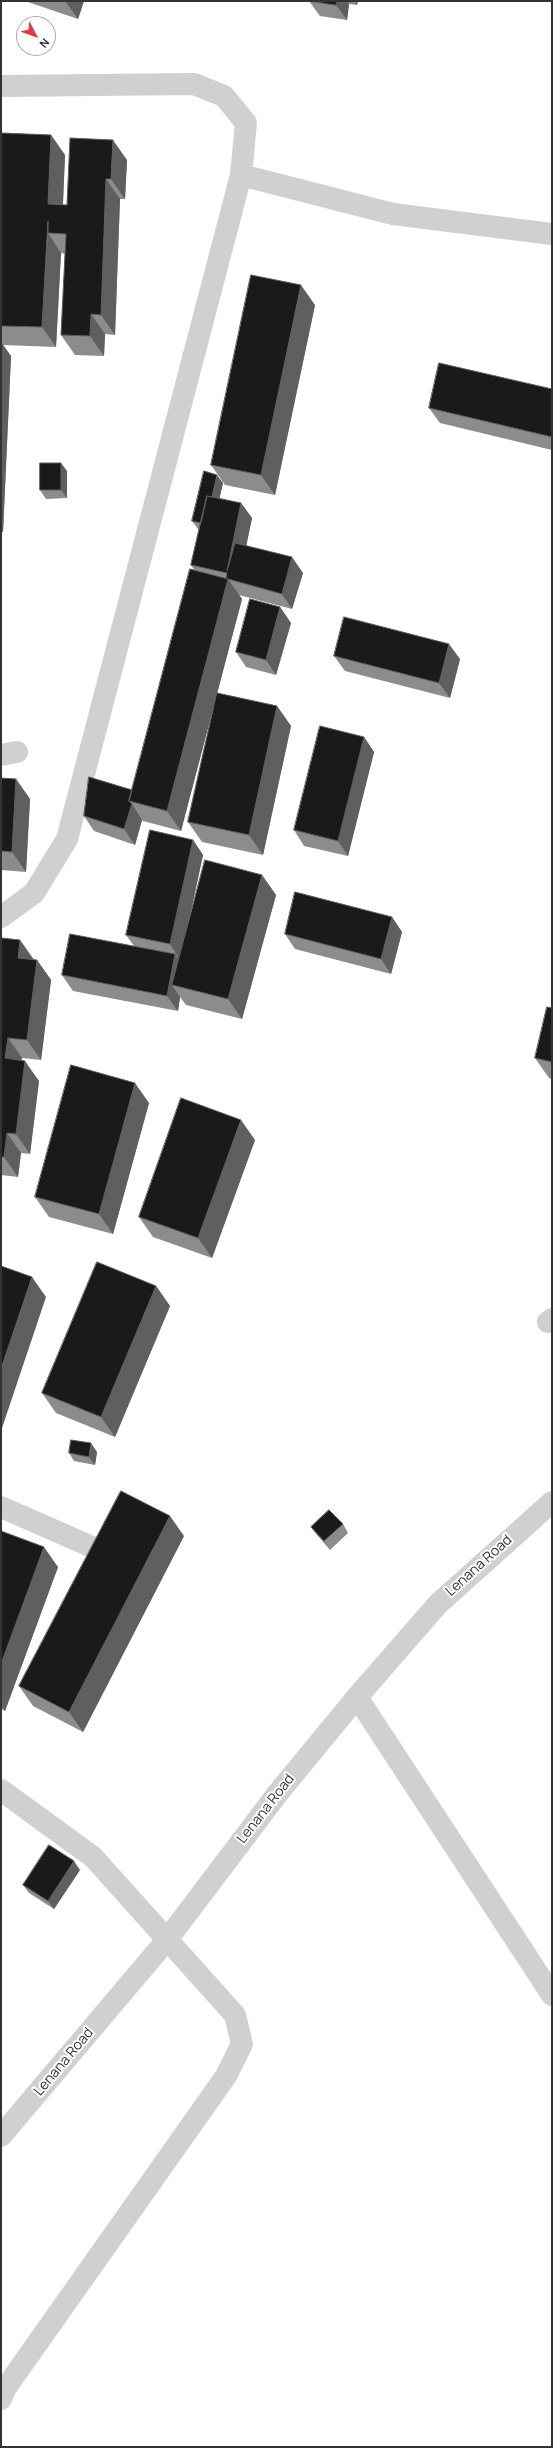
<!DOCTYPE html>
<html>
<head>
<meta charset="utf-8">
<style>
	body { margin:0 }
	#map { position:relative; width:553px; height:2448px; overflow:hidden; background:#fff; font-family:Manrope,sans-serif }
	canvas { display:block }
	.frame { position:absolute; inset:0; border:2px solid #333; pointer-events:none }
	.north { position:absolute; left:16px; top:16px; width:40px; height:40px; box-sizing:border-box; background:#fff; border:1px solid #adadad; border-radius:50%; rotate:131deg; font-size:11px; font-weight:700; line-height:16px; text-align:center; color:#333 }
	.north::after { content:''; display:block; margin:auto; width:14px; height:18px; background:#e63946; clip-path:polygon(50% 0,100% 100%,50% 72%,0 100%) }
</style>
</head>
<body>
<div id="map">
<canvas width="553" height="2448"></canvas>
<div class="frame"></div>
<div class="north">N</div>
</div>
<script>
const context = document.querySelector('canvas').getContext('2d');
context.lineJoin = 'round';
function trace(path, color, width, dash) {
  context.strokeStyle = color;
  context.lineWidth = width;
  context.lineCap = dash ? 'butt' : 'round';
  context.setLineDash(dash || []);
  context.stroke(path);
}
function fill(path, color) {
  context.fillStyle = color;
  context.fill(path, 'evenodd');
}
function drawText(font, color, halo, rows, align = 'center') {
  context.font = font + ' Manrope,sans-serif';
  context.lineWidth = 4;
  context.setLineDash([]);
  context.textBaseline = 'middle';
  context.strokeStyle = halo;
  context.fillStyle = color;
  for (const [text, x, y, turn = 0] of rows) {
    context.save();
    context.translate(x, y);
    context.rotate((+turn || 0) * Math.PI / 180);
    context.textAlign = isNaN(turn) ? turn : align;
    if (halo) context.strokeText(text, 0, 0);
    context.fillText(text, 0, 0);
    context.restore();
  }
}
trace(new Path2D(`
	M1,86L194,84L224,96L246,123L241,175L67,839L34,893L1,917
	M241,175L393,214L552,234
	M1,755L17,752
	M548,1322L552,1319
	M1,1507L108,1554
	M357,1697L552,1995
	M1,1790L93,1857L235,2015L242,2044L226,2076L5,2389L1,2399
	M1,2136L166,1941L278,1793L357,1697L438,1604L552,1502`), '#d0d0d0', 22);
fill(new Path2D(`
	M25,1H84L78,19Z
	M309,1H358L357,5L349,4L347,20L320,16Z
	M1,133L51,135L65,155L63,205H67L127,160L125,199H120L115,335L105,334L104,356L75,355L61,335L65,254L61,253L56,347L3,345L11,356L3,532H1Z
	M315,305L275,495L225,485L211,465Z
	M552,389V450L440,423L429,408Z
	M67,471V498L46,499L40,490Z
	M223,483L219,498L241,503L252,518L246,545L303,573L292,609L239,595L242,599L217,693L277,706L291,726L263,855L202,842L188,822L215,699L181,831L143,821L142,820L135,845L94,831L84,816L132,790L195,571L191,565L199,529H198L192,521Z
	M280,607L291,623L276,675L246,667L236,652Z
	M334,656L460,659L450,698L345,671Z
	M364,737L374,752L348,856L304,846L294,830Z
	M1,778L16,779L30,799L26,872L1,870Z
	M193,840L203,855L187,931L262,875L276,895L242,1019L186,1005L180,997L178,1011L73,991L62,975L134,946L126,935Z
	M392,917L402,932L391,974L295,949L285,934Z
	M1,938L20,940L34,960H37L51,980L41,1060L22,1058L21,1060L39,1081L30,1154L21,1153L18,1177L1,1175Z
	M552,1008V1079L549,1078L535,1058Z
	M149,1103L113,1234L49,1217L35,1197Z
	M255,1140L212,1258L153,1237L139,1217Z
	M156,1286L170,1306L115,1437L56,1413L42,1393Z
	M97,1452L95,1465L74,1461L69,1453Z
	M343,1524L348,1533L330,1550L317,1535L311,1527Z
	M1,1531L58,1567L5,1711L1,1709Z
	M184,1536L83,1732L33,1706L19,1686Z
	M80,1870L54,1909L29,1893L23,1885Z`), '#8c8c8c');
fill(new Path2D(`
	M65,1H84L78,19Z
	M337,1H347L349,4L347,20L336,5Z
	M355,1H358L357,5Z
	M51,135L65,155L62,224L48,204Z
	M113,140L127,160L125,199L111,179Z
	M106,179L120,199L115,335L101,315Z
	M48,233L61,253L56,347L42,327Z
	M301,285L315,305L275,495L261,475Z
	M91,314L105,334L104,356L90,336Z
	M1,342L11,356L3,532L1,529Z
	M61,463L67,471V498L61,490Z
	M217,475L223,483L212,532L206,524Z
	M241,503L252,518L239,582L227,571Z
	M292,557L303,573L292,609L282,594Z
	M228,579L242,599L181,831L167,811Z
	M280,607L291,623L276,675L266,660Z
	M449,644L460,659L450,698L439,683Z
	M277,706L291,726L263,855L249,835Z
	M364,737L374,752L348,856L338,841Z
	M16,779L30,799L26,872L12,852Z
	M132,804L142,820L135,845L124,829Z
	M193,840L203,855L180,960L170,944Z
	M262,875L276,895L242,1019L228,999Z
	M392,917L402,932L391,974L381,959Z
	M20,940L34,960L18,958Z
	M175,954L186,970L172,985L180,997L178,1011L167,996Z
	M37,960L51,980L41,1060L27,1040Z
	M8,1038L22,1058L19,1078L5,1058Z
	M25,1061L39,1081L30,1154L16,1134Z
	M135,1083L149,1103L113,1234L99,1214Z
	M241,1120L255,1140L212,1258L198,1238Z
	M7,1133L21,1153L18,1177L4,1157Z
	M32,1277L46,1297L1,1431V1369Z
	M156,1286L170,1306L115,1437L101,1417Z
	M91,1443L97,1452L95,1465L89,1457Z
	M170,1516L184,1536L83,1732L69,1712Z
	M44,1547L58,1567L5,1711L1,1705V1664Z
	M74,1861L80,1870L54,1909L48,1901Z`), '#5f5f5f');
const building = new Path2D(`
	M310,1H337L336,5Z
	M1,133L51,135L48,204L67,205L70,138L113,140L111,179H106L101,315L91,314L90,336L61,335L66,234L48,233V221L42,327L1,326Z
	M251,275L301,285L261,475L211,465Z
	M439,363L552,389V437L429,408Z
	M40,463H61V490H40Z
	M204,471L217,475L212,497L207,496L201,523L192,521Z
	M207,496L241,503L227,571L235,543L292,557L282,594L228,579L226,578L227,573L191,565Z
	M190,569L228,579L167,811L129,801Z
	M250,599L280,607L266,660L236,652Z
	M344,617L449,644L439,683L334,656Z
	M217,693L277,706L249,835L188,822Z
	M320,726L364,737L338,841L294,830Z
	M89,777L132,790L129,801L132,804L124,829L84,816Z
	M1,778L16,779L12,852L1,851Z
	M150,830L193,840L170,944L126,935Z
	M205,860L262,875L228,999L172,985Z
	M295,892L392,917L381,959L285,934Z
	M70,934L175,954L167,996L62,975Z
	M1,938L20,940L18,958L37,960L27,1040L8,1038L5,1058L25,1061L16,1134L7,1133L4,1157H1Z
	M547,1007L552,1008V1062L535,1058Z
	M71,1065L135,1083L99,1214L35,1197Z
	M181,1098L241,1120L198,1238L139,1217Z
	M97,1262L156,1286L101,1417L42,1393Z
	M1,1266L32,1277L1,1369Z
	M71,1440L91,1443L89,1457L69,1453Z
	M121,1491L170,1516L69,1712L19,1686Z
	M329,1510L343,1524L324,1541L311,1527Z
	M1,1531L44,1547L1,1664Z
	M49,1845L74,1861L48,1901L23,1885Z`);
fill(building, '#1a1a1a');
trace(building, '#5f5f5f', 1);
drawText('14px', '#333', '#fff', [
	["Lenana Road",479,1566,-42],
	["Lenana Road",266,1809,-52],
	["Lenana Road",64,2062,-50]
]);
</script>
</body>
</html>
